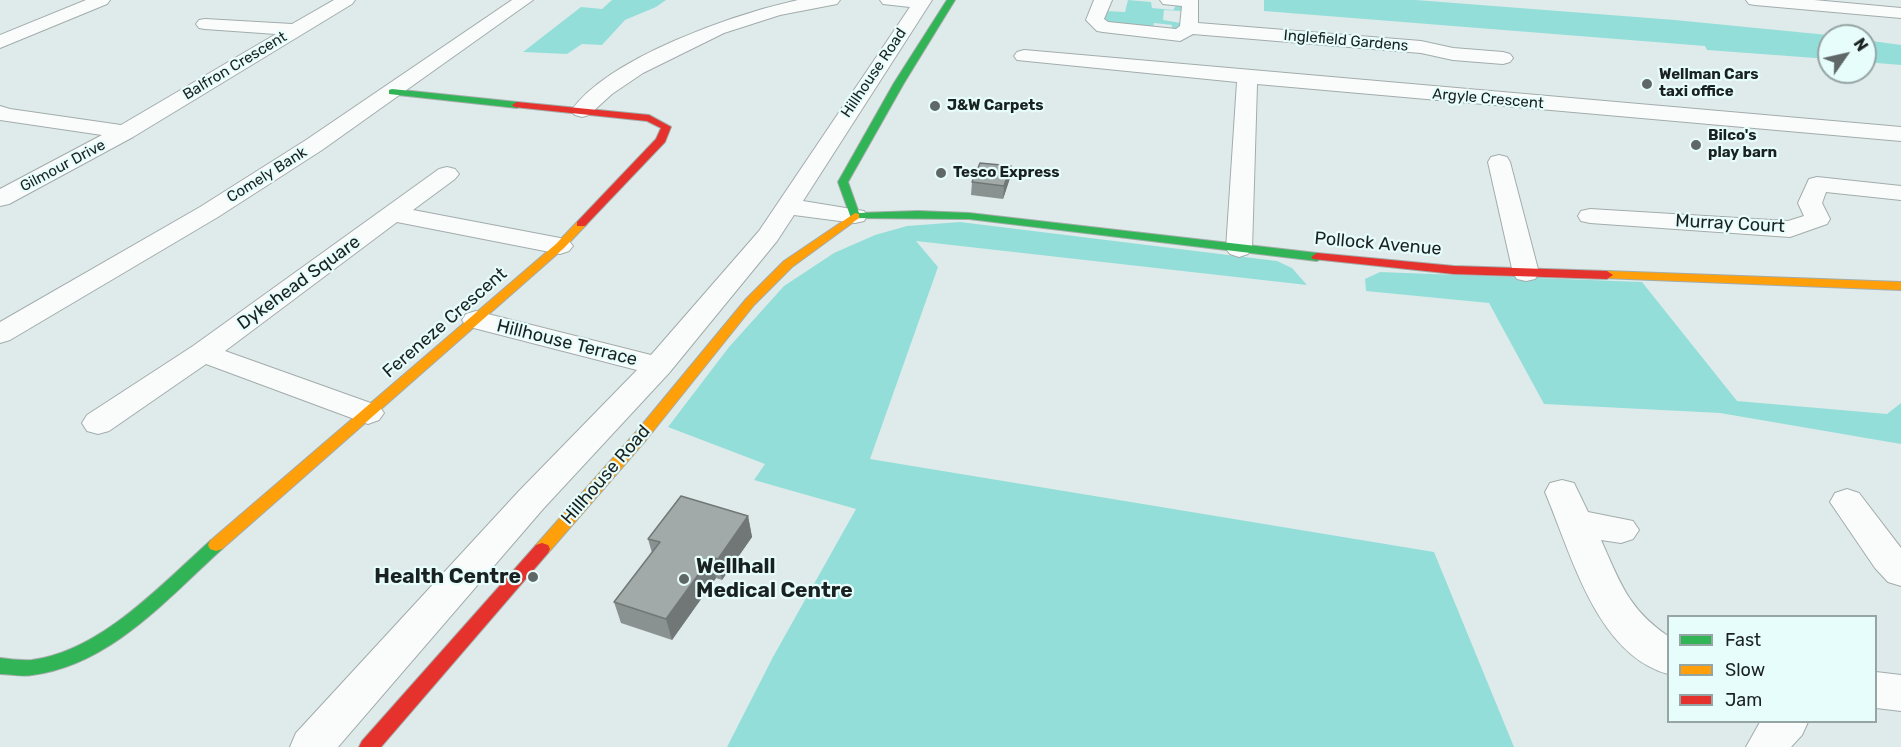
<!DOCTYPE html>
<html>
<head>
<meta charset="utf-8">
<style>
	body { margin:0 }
	#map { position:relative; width:1901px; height:747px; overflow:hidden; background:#dfebea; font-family:Rubik,sans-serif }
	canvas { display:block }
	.legend { position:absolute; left:1667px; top:615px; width:210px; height:108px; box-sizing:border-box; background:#e7fdfb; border:2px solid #95a5a4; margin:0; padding:8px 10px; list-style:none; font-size:18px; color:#1a2221 }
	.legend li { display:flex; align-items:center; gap:12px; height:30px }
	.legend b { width:30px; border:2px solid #95a5a4 }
	.north { position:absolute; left:1817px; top:24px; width:60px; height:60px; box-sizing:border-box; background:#e7fdfb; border:2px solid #95a5a4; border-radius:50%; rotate:56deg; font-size:16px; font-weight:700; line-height:24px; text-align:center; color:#1a2221 }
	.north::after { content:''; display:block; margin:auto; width:21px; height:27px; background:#5f6867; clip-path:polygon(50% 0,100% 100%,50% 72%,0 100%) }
</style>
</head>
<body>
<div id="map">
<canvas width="1901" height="747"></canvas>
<ul class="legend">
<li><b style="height:8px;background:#30b455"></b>Fast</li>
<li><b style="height:8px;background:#ff9f0a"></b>Slow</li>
<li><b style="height:8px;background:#e5322d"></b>Jam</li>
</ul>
<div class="north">N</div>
</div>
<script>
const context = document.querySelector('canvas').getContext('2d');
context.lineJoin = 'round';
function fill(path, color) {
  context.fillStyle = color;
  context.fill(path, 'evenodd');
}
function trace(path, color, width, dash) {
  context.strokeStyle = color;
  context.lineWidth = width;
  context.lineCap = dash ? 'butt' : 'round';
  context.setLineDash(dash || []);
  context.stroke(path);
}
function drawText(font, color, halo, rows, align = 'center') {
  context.font = font + ' Rubik,sans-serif';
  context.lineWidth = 4.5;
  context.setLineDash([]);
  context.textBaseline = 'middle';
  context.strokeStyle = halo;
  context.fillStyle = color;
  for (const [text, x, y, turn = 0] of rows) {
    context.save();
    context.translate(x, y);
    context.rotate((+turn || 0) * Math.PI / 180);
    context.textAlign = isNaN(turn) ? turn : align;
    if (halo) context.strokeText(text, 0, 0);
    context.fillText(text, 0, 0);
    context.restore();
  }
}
fill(new Path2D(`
	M612,0H666L656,7L625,20L602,45L582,44L567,54L523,52L581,7L602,9Z
	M1128,0L1151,2L1152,8L1173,10L1177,4L1183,6L1182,11L1164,10L1163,20L1181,23L1180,30H1171L1172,25L1154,23L1153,28L1117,27L1103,20L1105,11L1125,12Z
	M1264,0H1416L1675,20L1838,36H1829V59L1707,50L1705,46L1264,11Z
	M1865,40L1901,45V65L1865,62Z
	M960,222L1277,261L1292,268L1307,285L916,241L938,267L870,459L1434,552L1514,747H727L773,657L856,509L754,480L765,464L668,427L729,347L784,286L834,253L875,235L907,226Z
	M1380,272L1642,282L1737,401L1887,414L1901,403V444L1720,413L1544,404L1489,303L1366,291L1365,279Z`), '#94deda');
const street = new Path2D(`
	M86,0H110L107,4L0,48V35Z
	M334,0H355L352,4L133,137L9,204L0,206V189L102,135L0,120V106L10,109L121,125L276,34L205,29L199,28L196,24L199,20L205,19L292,24Z
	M512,0H533L322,150L218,217L10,340L0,343V322L200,207L306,140Z
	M798,0H840L837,4L780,15L724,33L643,73L612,94L589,115L582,117L575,115L571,111C609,57 735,14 798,0Z
	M880,0H932L803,201L864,211L867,216L864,221L855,223L794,215L777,241L669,373L543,509L338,747H290L296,733L519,491L637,370L466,326L462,320L466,314L476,311L651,355L759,231L910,7L883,4Z
	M1094,0H1112L1104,19L1108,22L1176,29L1180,26L1182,6L1163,4L1160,0H1198V23L1421,41L1453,48L1503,52L1510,54L1513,58L1510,62L1503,64L1453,60L1421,53L1193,34L1180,41L1103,32L1097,31L1086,20Z
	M1746,0H1814L1901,8V18L1755,5L1749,4Z
	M1024,50L1901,127V141L1257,84L1252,249L1248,254L1239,257L1230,254L1226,249L1237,82L1017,60L1014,56L1017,52Z
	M1499,155L1507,157L1510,162L1539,273L1535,279L1526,281L1517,279L1513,273L1488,162L1491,157Z
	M447,167L455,169L459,174L455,179L413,210L560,238L569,241L573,246L569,251L560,254L397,222L225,351L379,406L384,413L379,420L368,424L357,420L206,364L109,431L98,434L87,431L82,423L87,415L193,346L439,169Z
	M1817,177L1901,186V200L1826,192L1822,203L1830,219L1827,224L1790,237L1590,223L1581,221L1578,216L1581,211L1590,209L1788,221L1804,216L1798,203L1809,179Z
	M1562,480L1574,483L1588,512L1633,521L1639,530L1633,539L1621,543L1601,540C1620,582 1628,609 1668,636V674C1596,654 1571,553 1545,492L1550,483Z
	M1847,489L1859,493L1901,548V586L1888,582L1875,568L1830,502L1835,493Z
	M1876,672L1901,675V711L1876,708Z
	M1760,722H1808L1802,735L1791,747H1746Z`);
const fast = new Path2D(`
	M947,0H955L904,83L848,182L859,213L918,211L969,213L1317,253L1323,257L1317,261L969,219L851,218L838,182L894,83Z
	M392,89L517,102L522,105L517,108L389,94V90Z
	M216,539L222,541L224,545L222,549C167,599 110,665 32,675C22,677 10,674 0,674V658C10,659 22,661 32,660C101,651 161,585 210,541Z`);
const slow = new Path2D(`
	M855,213L859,214V218L792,267L754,305L646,440L548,553L542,555L536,553L534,549L536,545L636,432L746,299L784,261Z
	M581,221L587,224L564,248L222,549L216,551L210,549L208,545L210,541L556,244L577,222Z
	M1607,271L1901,282V290L1603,278L1601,275L1603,272Z`);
const jam = new Path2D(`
	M517,102L649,115L671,127L665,142L585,226H577V222L656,139L661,128L647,121L514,107L512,105Z
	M1317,253L1454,266L1607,271L1613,275L1607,279L1454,274L1313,259L1311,257Z
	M542,543L548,545L550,549L548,553L381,747H359L362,741L536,545Z`);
trace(street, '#a2acab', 2);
trace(fast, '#a2acab', 2);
trace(slow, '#a2acab', 2);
trace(jam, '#a2acab', 2);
fill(street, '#fafcfc');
fill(fast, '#30b455');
fill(slow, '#ff9f0a');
fill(jam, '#e5322d');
fill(new Path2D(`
	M1011,166L1010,178L1003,199L971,195L972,182Z
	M748,516L752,537L722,580L716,578L672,640L621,623L614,602L652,553L648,539Z`), '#8a9291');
fill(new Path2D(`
	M1011,166L1010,178L1003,199L1004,186Z
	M748,516L752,537L722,580L718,559Z
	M711,557L716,578L672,640L666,619Z`), '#717776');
const building = new Path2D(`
	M980,163L1011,166L1004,186L972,182Z
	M681,496L748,516L718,559L711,557L666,619L614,602L660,542L648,539Z`);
fill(building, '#a1aaa9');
trace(building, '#717776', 1.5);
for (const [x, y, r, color] of [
	[1647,84,6,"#5f6867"],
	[935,106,6,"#5f6867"],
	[1696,145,6,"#5f6867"],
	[941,173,6,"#5f6867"],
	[533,577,6,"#5f6867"],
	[684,579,6,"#5f6867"]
]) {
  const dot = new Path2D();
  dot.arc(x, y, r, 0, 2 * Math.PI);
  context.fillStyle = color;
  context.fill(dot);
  trace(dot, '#e7fdfb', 2);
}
drawText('15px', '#1a2221', '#e7fdfb', [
	["Inglefield Gardens",1346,41,5],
	["Balfron Crescent",235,66,-31],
	["Hillhouse Road",874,73,-56],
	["Argyle Crescent",1488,99,5],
	["Gilmour Drive",63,166,-28],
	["Comely Bank",267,175,-32]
]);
drawText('bold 15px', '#1a2221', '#e7fdfb', [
	["Wellman Cars",1659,75],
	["taxi office",1659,92],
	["J&W Carpets",947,106],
	["Bilco's",1708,136],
	["play barn",1708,153],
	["Tesco Express",953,173]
], 'left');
drawText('18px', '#1a2221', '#e7fdfb', [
	["Murray Court",1730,224,3],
	["Pollock Avenue",1378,244,5],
	["Dykehead Square",299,283,-36],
	["Fereneze Crescent",445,323,-41],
	["Hillhouse Terrace",567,343,14],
	["Hillhouse Road",606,475,-49]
]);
drawText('bold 21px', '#1a2221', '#e7fdfb', [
	["Wellhall",696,567],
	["Medical Centre",696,591],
	["Health Centre",521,577,"right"]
], 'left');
</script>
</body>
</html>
